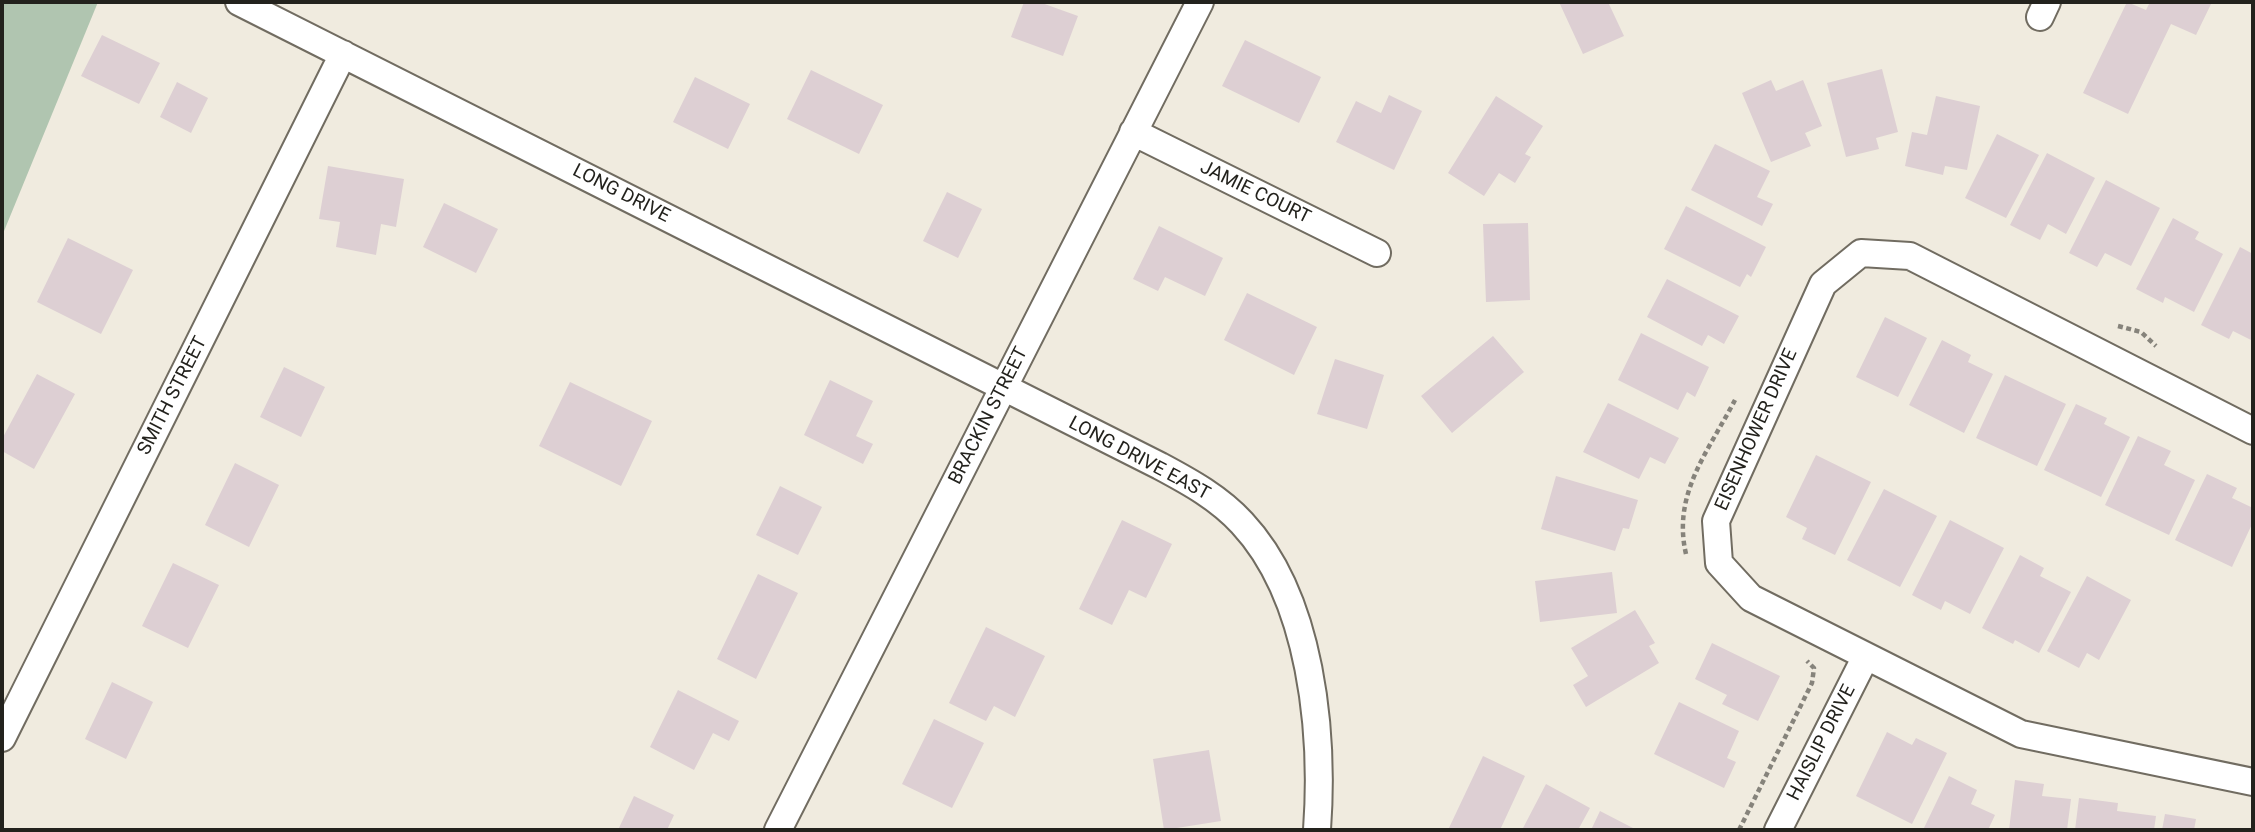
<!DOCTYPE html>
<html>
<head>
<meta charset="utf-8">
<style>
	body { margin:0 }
	#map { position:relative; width:2255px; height:832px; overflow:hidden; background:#f0ebdf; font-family:Roboto,sans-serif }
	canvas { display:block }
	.frame { position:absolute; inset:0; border:4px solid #23221d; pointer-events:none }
</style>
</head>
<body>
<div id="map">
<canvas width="2255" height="832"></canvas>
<div class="frame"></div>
</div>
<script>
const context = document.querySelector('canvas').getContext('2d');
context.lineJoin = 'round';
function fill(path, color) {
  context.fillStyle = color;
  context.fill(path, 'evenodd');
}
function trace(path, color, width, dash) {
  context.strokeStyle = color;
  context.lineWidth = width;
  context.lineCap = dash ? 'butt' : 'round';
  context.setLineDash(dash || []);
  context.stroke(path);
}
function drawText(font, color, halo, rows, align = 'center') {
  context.font = font + ' Roboto,sans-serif';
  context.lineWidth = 5;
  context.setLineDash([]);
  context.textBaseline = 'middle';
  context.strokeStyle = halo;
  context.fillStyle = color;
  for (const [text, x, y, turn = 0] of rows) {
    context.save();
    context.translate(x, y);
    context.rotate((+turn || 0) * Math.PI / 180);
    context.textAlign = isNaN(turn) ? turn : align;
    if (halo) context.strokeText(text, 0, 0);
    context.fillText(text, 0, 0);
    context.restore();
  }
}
fill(new Path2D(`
	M2,2H98L2,236Z`), '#b0c5b0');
fill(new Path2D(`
	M1024,2H1039L1078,16L1063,56L1011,37Z
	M1559,2H1608L1624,36L1583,54Z
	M2127,2L2146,10L2150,2H2212L2196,35L2171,24L2128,114L2083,93Z
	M102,35L160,63L139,104L81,76Z
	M1245,40L1321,77L1299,123L1222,86Z
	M1882,69L1898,132L1876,138L1879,149L1846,157L1827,83Z
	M811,70L883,105L859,154L787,119Z
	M695,77L750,104L728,149L673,122Z
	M1771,80L1776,91L1803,80L1822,126L1805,133L1811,146L1771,162L1742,93Z
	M177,82L208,98L191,133L160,117Z
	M1389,95L1422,111L1394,170L1336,142L1356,101L1381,113Z
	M1496,96L1543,126L1525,154L1531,157L1515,183L1499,173L1484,196L1448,173Z
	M1936,96L1980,106L1967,170L1945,166L1943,175L1905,166L1912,132L1927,135Z
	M1997,134L2039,155L2006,218L1965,198Z
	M1715,144L1770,171L1757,197L1773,204L1762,226L1691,190Z
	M2047,153L2095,178L2066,234L2048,224L2040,240L2010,225Z
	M328,166L404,179L396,227L381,224L376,255L336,247L340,222L319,219Z
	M2106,180L2160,208L2131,266L2105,253L2097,267L2069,253Z
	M947,192L982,209L958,258L923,241Z
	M444,203L498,229L476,273L423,247Z
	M1686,206L1766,247L1751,277L1747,274L1740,287L1664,249Z
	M2173,218L2199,232L2195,239L2223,254L2194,312L2165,297L2163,303L2136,289Z
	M1528,223L1530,300L1486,302L1483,224Z
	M1159,226L1223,258L1205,296L1165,277L1158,291L1133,279Z
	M68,238L133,270L101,334L37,302Z
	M2240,247L2253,254V341L2233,331L2229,339L2201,325Z
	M1667,279L1739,316L1724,344L1708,335L1702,346L1647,317Z
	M1247,293L1317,327L1294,375L1224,340Z
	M1885,317L1927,338L1898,397L1856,377Z
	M1641,333L1709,367L1695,397L1687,392L1678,410L1618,380Z
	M1493,336L1524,372L1452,433L1421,396Z
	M1942,340L1971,355L1968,362L1993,374L1964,433L1909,405Z
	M1335,359L1384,375L1367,429L1317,414Z
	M284,367L325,387L301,437L260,417Z
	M37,374L75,394L34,469L2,451V439Z
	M2005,375L2066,404L2037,466L1976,438Z
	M830,380L873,401L856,436L873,444L863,464L804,435Z
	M570,382L652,421L621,486L539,446Z
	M1608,403L1679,438L1665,464L1650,457L1639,479L1583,452Z
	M2076,404L2107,418L2104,424L2130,437L2101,497L2044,470Z
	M2138,436L2171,451L2164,465L2195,480L2169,535L2105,505Z
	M1816,455L1871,482L1835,555L1802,539L1807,528L1786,517Z
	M235,463L279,485L249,547L205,525Z
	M2207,474L2237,488L2232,498L2253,508V522L2232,567L2175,540Z
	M1556,476L1638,500L1629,529L1623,528L1615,551L1541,529Z
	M780,486L822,507L798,555L756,535Z
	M1884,489L1937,516L1900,587L1847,560Z
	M1122,520L1172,544L1146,598L1129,590L1112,625L1079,609Z
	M1950,520L2004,548L1970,614L1945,601L1941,610L1912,595Z
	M2020,555L2044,568L2040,576L2071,592L2039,653L2015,640L2013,644L1982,628Z
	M173,563L219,585L188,648L142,626Z
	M1612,572L1617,613L1540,622L1535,581Z
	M758,574L798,593L756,679L717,659Z
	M2087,576L2131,600L2099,660L2087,653L2079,668L2047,651Z
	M1635,610L1655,643L1649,646L1659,663L1586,707L1573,685L1588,676L1571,648Z
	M986,627L1045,656L1015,717L994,706L986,721L949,703Z
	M1712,643L1780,676L1758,721L1722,704L1727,695L1695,679Z
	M112,682L153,702L126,759L85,739Z
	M678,690L739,721L729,741L713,733L694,770L650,747Z
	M1679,702L1739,731L1727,758L1736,762L1724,788L1654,754Z
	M934,719L984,743L952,808L902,784Z
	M1887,732L1912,745L1916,738L1947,753L1912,824L1856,796Z
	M1209,750L1221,821L1164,830L1153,759Z
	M1483,756L1525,776L1500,830H1448Z
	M1949,776L1977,790L1971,804L1995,815L1988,830H1923Z
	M2015,780L2044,784L2042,796L2071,799L2067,830H2009Z
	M1546,784L1590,808L1578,830H1522Z
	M634,796L674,815L667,830H618Z
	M2079,798L2118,803L2117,811L2156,816L2154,830H2075Z
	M1600,811L1629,826L1637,830H1591Z
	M2165,814L2196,819L2194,830H2162Z`), '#ddcfd3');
const minor = new Path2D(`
	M239,2L1160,466C1190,482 1219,498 1242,523C1312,598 1324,733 1317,830
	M2040,17L2047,2
	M1133,132L1377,253
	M2253,431L1910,256L1861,253L1823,284L1716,521L1719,563L1751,598L2021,734L2253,782
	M2,738L343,54
	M778,830L1200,2
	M1778,830L1866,656`);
trace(minor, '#716c61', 30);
trace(new Path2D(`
	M2118,326L2141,332L2156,346
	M1686,554C1672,494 1708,452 1735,400
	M1739,830L1812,683L1814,668L1807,661`), '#86837b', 4.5, [5, 3.5]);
trace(minor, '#fff', 26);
drawText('19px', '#23221d', '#fff', [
	["JAMIE COURT",1255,193,26],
	["LONG DRIVE",621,194,27],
	["SMITH STREET",173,396,-63],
	["BRACKIN STREET",989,416,-63],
	["EISENHOWER DRIVE",1757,430,-66],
	["LONG DRIVE EAST",1139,459,28],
	["HAISLIP DRIVE",1822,743,-63]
]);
</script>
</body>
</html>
